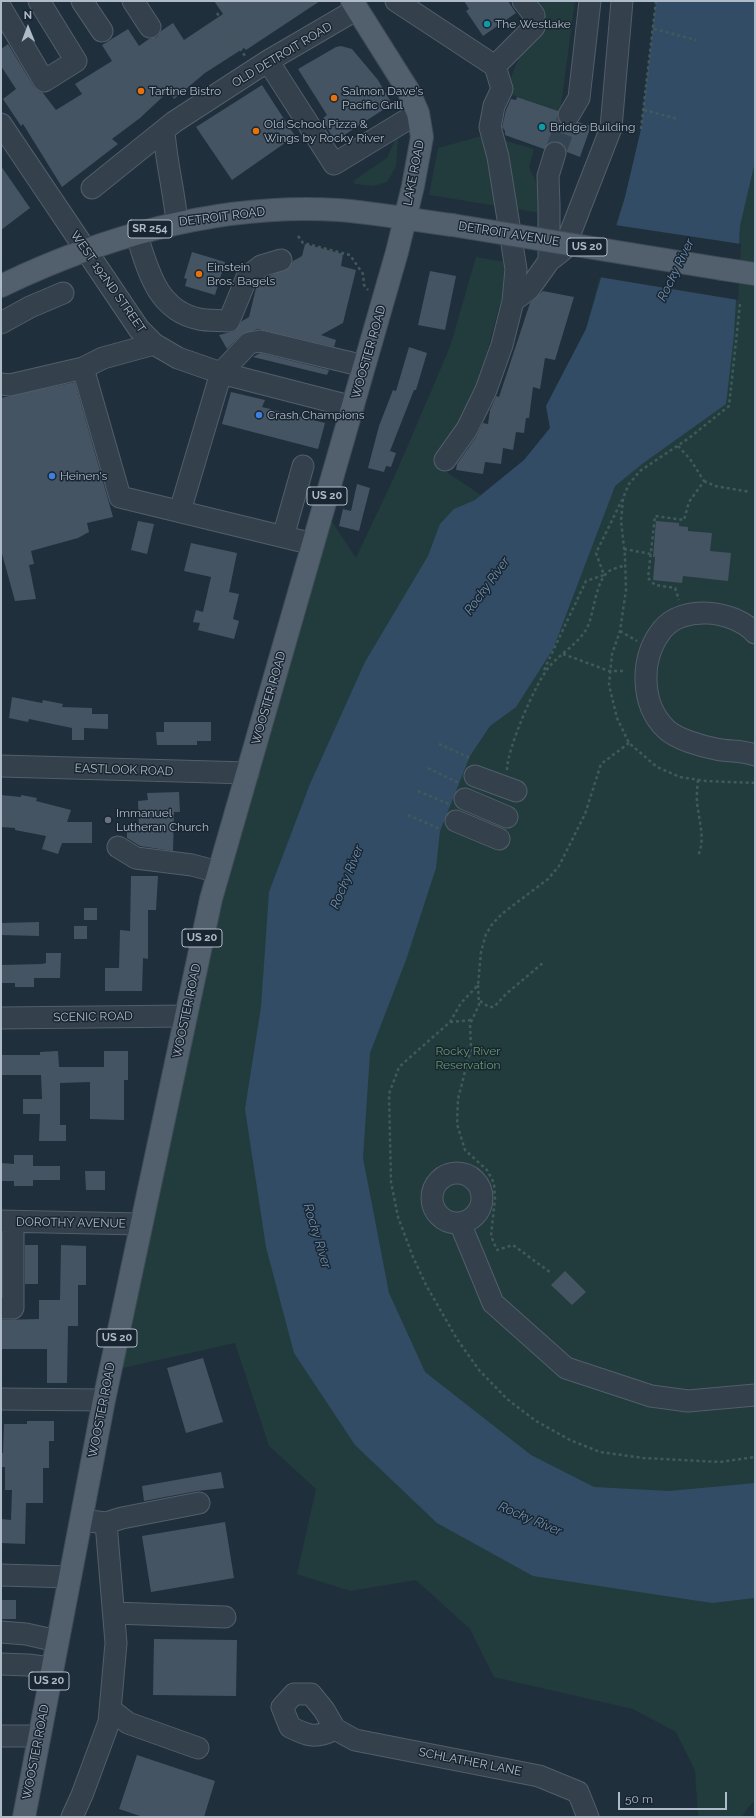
<!DOCTYPE html>
<html>
<head>
<meta charset="utf-8">
<style>
	body { margin:0 }
	#map { position:relative; width:756px; height:1818px; overflow:hidden; background:#202f3c; font-family:Raleway,sans-serif }
	canvas { display:block }
	.frame { position:absolute; inset:0; border:2px solid #afbbc8; pointer-events:none }
	.north { position:absolute; left:8px; top:8px; width:40px; height:40px; -webkit-text-stroke:3px #192531; paint-order:stroke; rotate:359deg; font-size:11px; font-weight:700; line-height:16px; text-align:center; color:#afbbc8 }
	.north::after { content:''; display:block; margin:auto; width:14px; height:18px; background:#afbbc8; clip-path:polygon(50% 0,100% 100%,50% 72%,0 100%) }
	.scale { position:absolute; left:618px; top:1792px; width:109px; height:18px; box-sizing:border-box; border:2px solid #afbbc8; border-top:0; padding-left:5px; font-size:12px; line-height:14px; white-space:nowrap; color:#afbbc8; -webkit-text-stroke:3px #192531; paint-order:stroke }
</style>
</head>
<body>
<div id="map">
<canvas width="756" height="1818"></canvas>
<div class="frame"></div>
<div class="north">N</div>
<div class="scale">50 m</div>
</div>
<script>
const context = document.querySelector('canvas').getContext('2d');
context.lineJoin = 'round';
function fill(path, color) {
  context.fillStyle = color;
  context.fill(path, 'evenodd');
}
function trace(path, color, width, dash) {
  context.strokeStyle = color;
  context.lineWidth = width;
  context.lineCap = dash ? 'butt' : 'round';
  context.setLineDash(dash || []);
  context.stroke(path);
}
function drawText(font, color, halo, rows, align = 'center') {
  context.font = font + ' Raleway,sans-serif';
  context.lineWidth = 3;
  context.setLineDash([]);
  context.textBaseline = 'middle';
  context.strokeStyle = halo;
  context.fillStyle = color;
  for (const [text, x, y, turn = 0] of rows) {
    context.save();
    context.translate(x, y);
    context.rotate((+turn || 0) * Math.PI / 180);
    context.textAlign = isNaN(turn) ? turn : align;
    if (halo) context.strokeText(text, 0, 0);
    context.fillText(text, 0, 0);
    context.restore();
  }
}
fill(new Path2D(`
	M540,1H575L560,112L507,93C510,83 512,72 517,63C528,39 547,31 540,1Z
	M485,135L534,149L529,167L539,188L541,213L429,195L438,148Z
	M396,138H398L396,166L387,182L373,186L355,184L353,181L387,158Z
	M755,162V1801L749,1806L742,1817H698L695,1770L676,1732L633,1709L494,1677L470,1629L416,1580L350,1591L297,1574L316,1489L269,1446L235,1343L118,1369L204,916L325,511L356,558L396,473L450,347L476,257L511,263L473,404L436,465L481,495L524,460L550,428L546,406L586,329L606,254L625,197L740,237V226Z`), '#223c3d');
fill(new Path2D(`
	M656,1H755V162L740,226L734,335L726,404L642,464L615,486L553,649L516,707L490,726L470,756L440,831L436,868L406,960L370,1053L363,1158L389,1293L425,1372L531,1455L594,1487L669,1491L755,1483V1598L712,1603L533,1576L437,1523L355,1445L294,1353L266,1247L245,1109L261,1007L269,892L310,784L365,662L428,556L440,524L454,509L475,500L524,460L550,428L546,406L586,329L625,197L641,129Z`), '#324c65');
fill(new Path2D(`
	M615,225L741,244L738,300L599,277Z`), '#202f3c');
fill(new Path2D(`
	M214,1H320L246,50L244,48L205,73L174,99L169,91L140,118L112,139L118,144L62,187L23,124L21,126L3,99L16,89L1,66V49L8,44L34,87L38,91L43,93L56,110L82,94L75,84L112,61L102,45L128,29L139,46L149,39L157,37L161,31L173,23L184,40L223,14Z
	M464,1H508L516,13L483,36L466,11L469,9Z
	M341,46L352,49L378,80L392,104L335,141L322,119L327,115L298,69L336,47Z
	M262,85L295,136L232,180L196,127Z
	M517,97L558,111V121L563,126L569,127L578,122L591,126L580,157L567,152V154L564,145L558,141H552L544,149L505,135V131L502,127L506,110L511,99L516,100Z
	M1,166L30,208L1,230Z
	M305,244L343,254L341,266L356,270L343,323L321,335L336,340L334,347L258,329L241,335L227,349L219,335L235,331L242,321L249,317L257,284L267,277L289,268L293,261L302,256Z
	M192,252L225,262L215,295L185,286L187,279L184,278Z
	M430,271L456,276L445,330L418,325Z
	M543,291L574,297L555,360L545,358L540,389L533,387L529,418H526L524,433L516,432L513,450L503,448L501,464L485,462L483,474L456,470L457,464L476,437L483,423L488,424L490,410L496,396L499,397L530,303Z
	M409,347L427,353L416,390H414L390,451L396,453L391,467L386,466L384,472L368,468L379,426L393,390L396,391Z
	M260,353L329,370L327,375L253,357Z
	M75,382L113,517L87,523L89,532L78,538L31,551L34,564L29,565L36,599L15,601L1,550V398Z
	M231,392L265,400L262,407L325,423L318,449L222,424Z
	M357,484L370,488L359,531L339,526L343,509L351,511Z
	M138,521L154,524L147,554L131,550Z
	M656,521L679,523V526L688,527V531L712,533L710,551L731,553L728,581L683,576L682,583L653,580L655,557H653Z
	M191,543L237,553L229,592L239,594L233,619L239,621L234,639L198,630L200,623L193,622L196,610L203,612L211,577L184,571Z
	M12,697L42,703L43,700L63,704L62,707L92,708V714H108V729L84,728V740H72V728L29,719L28,722L9,718Z
	M164,722H211V741H197V745H157L156,732H164Z
	M179,792L180,812H174L173,851L140,846L127,838V830H139L138,801L148,800L147,793Z
	M1,795L21,797V795L37,798L36,801L71,810L67,822H92V843H62L58,854L42,849L46,836L15,830V828L1,827Z
	M131,876H158L156,910H148V959L143,958L142,991H105V968H119L120,930L130,931Z
	M84,908H97V920H84Z
	M39,922V936L1,935V923Z
	M74,926H87V939H74Z
	M46,953H61L60,978H34V987H15V983H1V965L42,964L46,963Z
	M58,1051L59,1067H104V1051H128V1080H124V1120L90,1119V1082L60,1083V1125H66V1141H39L40,1114H23V1099H42L41,1075H1V1055H40V1052Z
	M14,1155H33V1166H60V1180H33V1186H14V1181H1V1163L14,1164Z
	M85,1171H105V1190H86Z
	M25,1245H38V1284H25Z
	M61,1245L86,1246V1285H78V1326H68L67,1383H47V1349H1V1320L39,1319V1300H60Z
	M565,1271L586,1292L572,1305L551,1285Z
	M203,1358L223,1422L186,1433L167,1368Z
	M27,1421H54V1441H49V1468H43V1503H26L25,1544L1,1543V1519L11,1520L12,1490H5V1467H1V1453H3L4,1424H27Z
	M221,1472L224,1488L197,1491L144,1501L142,1486Z
	M225,1522L234,1578L151,1592L142,1536Z
	M1,1600H16V1619H1Z
	M154,1639L237,1640L236,1696L153,1695Z
	M137,1755L215,1781L204,1817H143L119,1809Z`), '#445463');
trace(new Path2D(`
	M555,153L569,115`), '#354451', 21, [21, 10]);
const minor = new Path2D(`
	M82,1L102,31
	M133,1L150,27
	M396,1L495,66L534,27V15L523,1
	M1,8L44,81L76,61L39,1
	M268,61L334,164L418,113
	M569,115L579,98L590,1
	M1,124L139,329L154,344L178,358L221,373L353,407
	M164,131C166,161 174,191 177,222
	M92,188L174,122L268,61L357,9
	M136,233C148,269 156,310 199,319C208,321 219,320 229,321L247,277L261,266L281,260
	M549,259V205L548,176L555,153
	M513,301L529,289L549,261L564,249L611,128L622,1
	M1,323L30,307L63,293
	M83,368L120,497L313,544
	M1,384L10,385L83,368L103,358L154,344
	M445,460L467,429L486,390L502,345L513,301L516,269L498,157L490,127L494,106L502,89L495,66
	M180,511L221,373L249,343L260,341L364,366
	M283,537L303,466
	M755,633C734,610 682,604 662,630C640,658 640,704 666,729C676,739 701,746 716,749C729,752 742,750 755,755
	M1,766L248,773
	M475,776L516,791
	M465,799L507,817
	M456,821L499,839
	M118,847L136,858L192,865L218,872
	M1,1018L186,1016
	M432 1198a25 25 0 1 1 50 0a25 25 0 1 1-50 0Z
	M1,1221L140,1224
	M460,1223L493,1303L566,1368L651,1396L688,1401L755,1395
	M1,1308H13V1222
	M1,1399L104,1400
	M106,1523L122,1518L199,1503
	M1,1575L70,1577
	M114,1613L225,1617
	M1,1632L26,1634L57,1641
	M1,1664L28,1665L52,1668
	M110,1709L128,1723L198,1748
	M335,1729C316,1739 308,1736 290,1727L282,1707L294,1694H311L324,1710L335,1729L355,1740L539,1776L578,1792L588,1817
	M1,1736H38
	M72,1817L82,1795L109,1722L116,1643L106,1523L81,1520`);
const major = new Path2D(`
	M722,269L755,274
	M1,286C107,235 219,203 338,210C376,213 414,220 452,225
	M24,1817L104,1400L211,899L397,252L413,186L422,137L418,113L408,90L352,1`);
trace(minor, '#525e6a', 23);
trace(major, '#404c58', 24);
trace(new Path2D(`
	M217,13L245,56
	M654,29L696,40
	M644,110L678,119
	M641,129L656,1
	M298,236L303,243L350,255L363,274L364,285L368,290
	M740,304L729,406L689,438L640,471L629,484L623,498L621,521L625,556L626,590L620,631L612,654L609,685L617,718L629,743L657,767L680,777L706,781L755,783
	M678,446L690,459L704,481L689,502L684,520L655,516L648,578L655,585L675,588L679,600
	M704,481L715,486L750,492
	M624,549L651,554
	M620,631L637,641
	M563,654L609,671H623
	M544,670L586,581L604,575L596,553L622,500
	M629,743L601,764L585,814L559,866L548,879L503,913L493,923L486,934L481,952L478,985L461,1003L450,1022L399,1067L389,1094L391,1182L398,1217L413,1257L426,1285L457,1339L479,1370L507,1399L536,1421L570,1440L600,1452L643,1458L720,1462L755,1457
	M439,744L470,758
	M428,768L459,783
	M507,770C507,749 536,682 549,667C561,653 578,644 587,628C595,612 595,578 611,570C615,568 621,567 625,565
	M698,780C697,789 696,800 698,809C700,826 705,840 698,856
	M418,791L449,804
	M408,815L440,829
	M478,985L479,1005L470,1024L471,1048L458,1099L457,1124L465,1150L487,1170L494,1183L495,1199L491,1236L497,1250L513,1245L551,1273
	M480,1001L489,1007H494L506,994L544,962
	M450,1022L472,1020`), '#40595a', 2.5, [3, 3]);
trace(minor, '#34404c', 21);
trace(major, '#525f6c', 22);
const majorBridge = new Path2D(`
	M452,225L722,269`);
trace(majorBridge, '#404c58', 24, []);
trace(majorBridge, '#525f6c', 22);
for (const [x, y, r, color] of [
	[487,24,4,"#0f9aa8"],
	[141,91,4,"#e8710a"],
	[334,98,4,"#e8710a"],
	[542,127,4,"#0f9aa8"],
	[256,131,4,"#e8710a"],
	[199,274,4,"#e8710a"],
	[259,415,4,"#3f7fe0"],
	[52,476,4,"#3f7fe0"],
	[108,820,4,"#6b7280"]
]) {
  const dot = new Path2D();
  dot.arc(x, y, r, 0, 2 * Math.PI);
  context.fillStyle = color;
  context.fill(dot);
  trace(dot, '#192531', 1.5);
}
for (const [x, y, w] of [
	[150,229,44],
	[587,247,40],
	[327,496,40],
	[202,938,40],
	[117,1338,40],
	[49,1681,40]
]) {
  const box = new Path2D();
  box.roundRect(x - w / 2, y - 9, w, 18, 3);
  context.fillStyle = '#192531';
  context.fill(box);
  trace(box, '#afbbc8', 1);
}
drawText('bold 11px', '#afbbc8', null, [
	["SR 254",150,229],
	["US 20",587,247],
	["US 20",327,496],
	["US 20",202,938],
	["US 20",117,1338],
	["US 20",49,1681]
]);
drawText('12px', '#afbbc8', '#192531', [
	["The Westlake",495,24],
	["Tartine Bistro",149,91],
	["Salmon Dave's",342,91],
	["Pacific Grill",342,105],
	["Old School Pizza &",264,124],
	["Wings by Rocky River",264,138],
	["Bridge Building",550,127],
	["Einstein",207,267],
	["Bros. Bagels",207,281],
	["Crash Champions",267,415],
	["Heinen's",60,476],
	["Immanuel",116,813],
	["Lutheran Church",116,827]
], 'left');
drawText('12px', '#afbbc8', '#192531', [
	["OLD DETROIT ROAD",282,55,-31],
	["LAKE ROAD",414,173,-79],
	["DETROIT ROAD",222,217,-7],
	["DETROIT AVENUE",509,234,9],
	["WEST 192ND STREET",108,282,55],
	["WOOSTER ROAD",369,352,-74],
	["WOOSTER ROAD",269,698,-74],
	["EASTLOOK ROAD",124,770,2],
	["WOOSTER ROAD",187,1011,-78],
	["SCENIC ROAD",93,1017,-1],
	["DOROTHY AVENUE",71,1223,1],
	["WOOSTER ROAD",102,1410,-79],
	["WOOSTER ROAD",36,1752,-79],
	["SCHLATHER LANE",470,1762,11]
]);
drawText('12px', '#649b6c', '#192531', [
	["Rocky River",468,1051],
	["Reservation",468,1065]
]);
drawText('italic 13px', '#6d8fae', '#192531', [
	["Rocky River",676,270,-64],
	["Rocky River",487,586,-54],
	["Rocky River",347,877,-68],
	["Rocky River",317,1236,73],
	["Rocky River",530,1519,23]
]);
</script>
</body>
</html>
